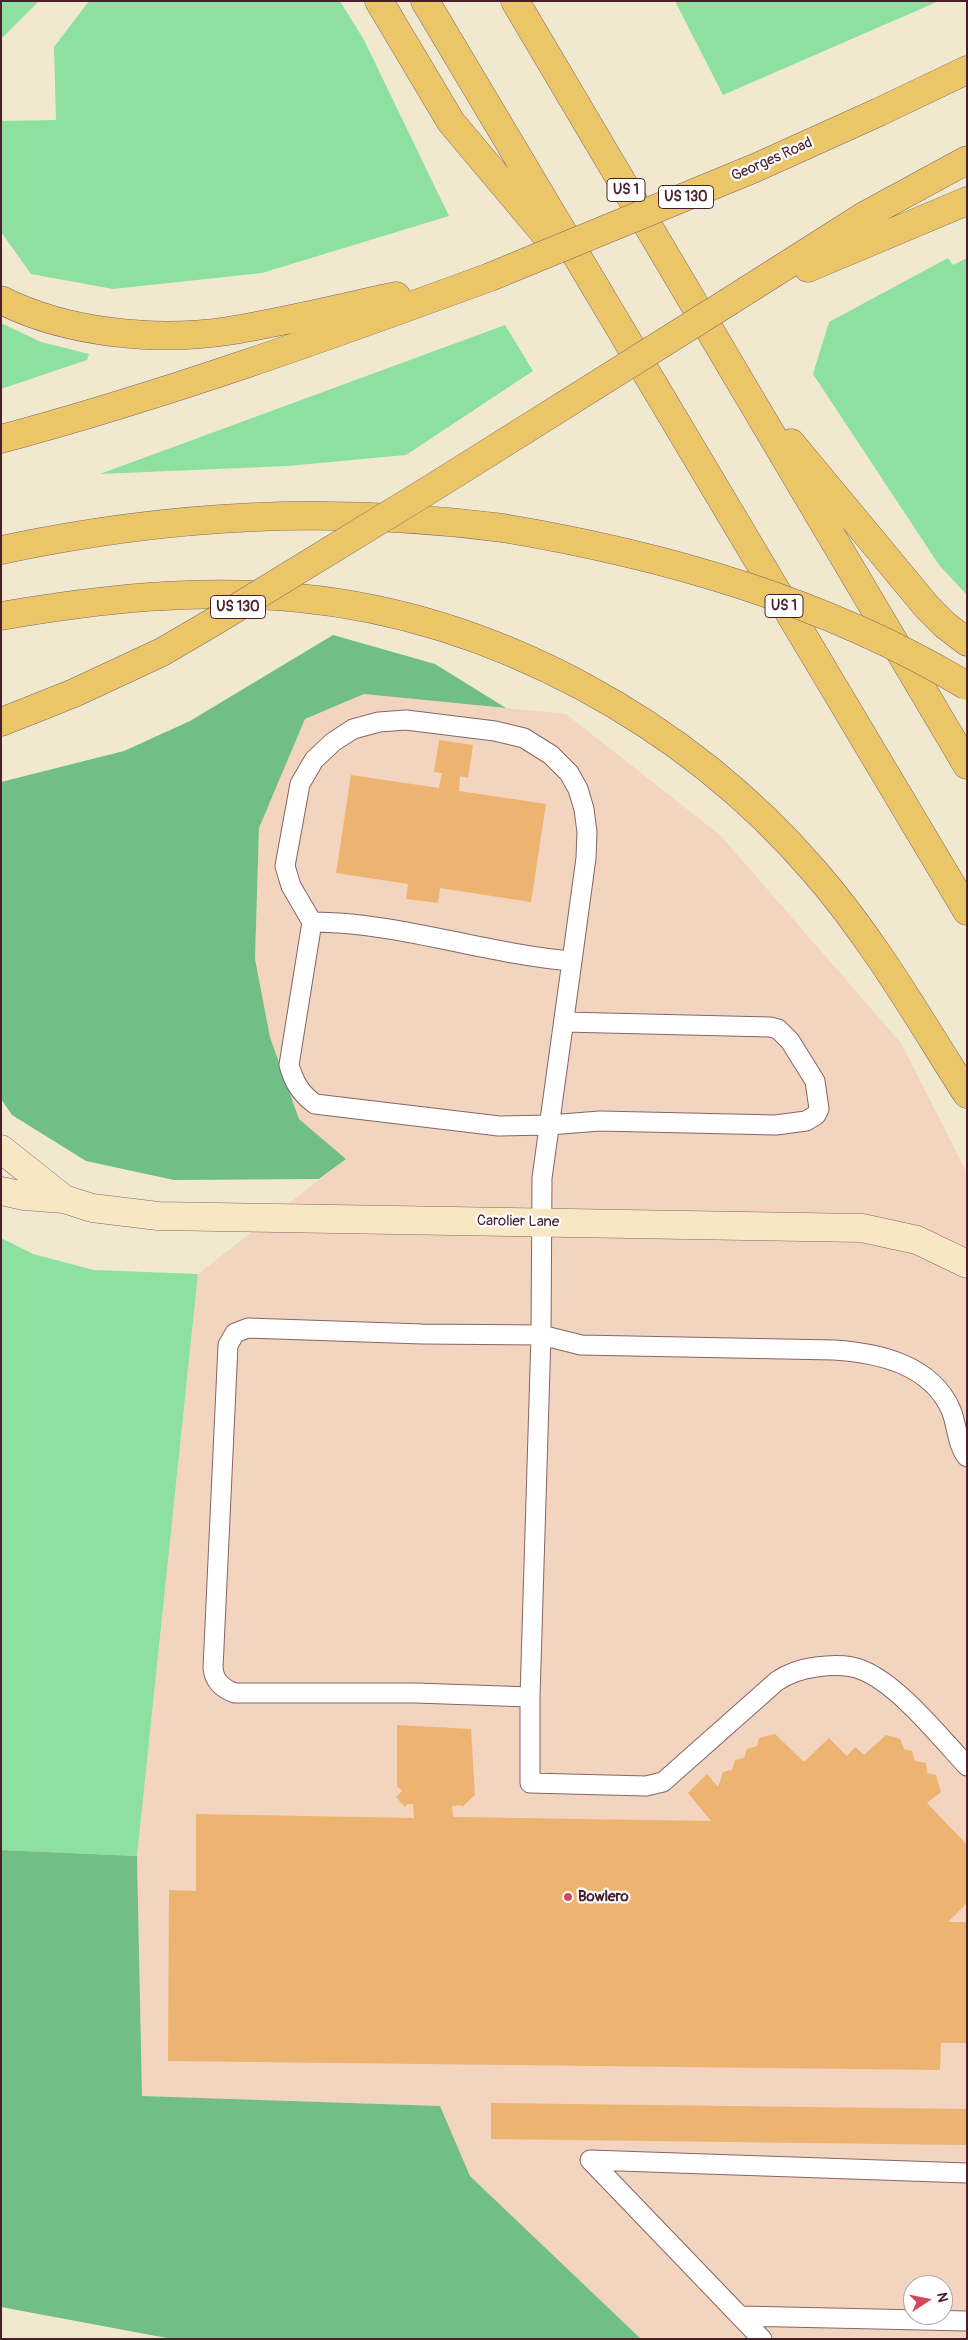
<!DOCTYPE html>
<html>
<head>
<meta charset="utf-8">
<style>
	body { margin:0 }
	#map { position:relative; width:968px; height:2340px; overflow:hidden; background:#f0e9d0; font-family:Pangolin,sans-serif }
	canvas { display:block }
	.frame { position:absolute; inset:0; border:2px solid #4a1f2b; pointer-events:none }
	.north { position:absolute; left:903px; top:2275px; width:50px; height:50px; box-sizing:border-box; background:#fff; border:1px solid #b7a5aa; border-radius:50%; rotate:79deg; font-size:14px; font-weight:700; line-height:20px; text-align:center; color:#4a1f2b }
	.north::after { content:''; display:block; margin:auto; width:18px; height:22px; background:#d1495b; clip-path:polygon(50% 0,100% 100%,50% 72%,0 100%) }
</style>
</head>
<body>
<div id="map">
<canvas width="968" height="2340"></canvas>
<div class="frame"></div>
<div class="north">N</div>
</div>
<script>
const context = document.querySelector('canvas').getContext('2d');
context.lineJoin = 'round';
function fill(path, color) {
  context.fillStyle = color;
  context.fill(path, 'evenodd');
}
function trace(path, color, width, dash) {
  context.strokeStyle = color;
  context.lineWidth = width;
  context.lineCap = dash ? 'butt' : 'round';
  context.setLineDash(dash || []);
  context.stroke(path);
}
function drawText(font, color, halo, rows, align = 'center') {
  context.font = font + ' Pangolin,sans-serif';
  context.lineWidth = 4.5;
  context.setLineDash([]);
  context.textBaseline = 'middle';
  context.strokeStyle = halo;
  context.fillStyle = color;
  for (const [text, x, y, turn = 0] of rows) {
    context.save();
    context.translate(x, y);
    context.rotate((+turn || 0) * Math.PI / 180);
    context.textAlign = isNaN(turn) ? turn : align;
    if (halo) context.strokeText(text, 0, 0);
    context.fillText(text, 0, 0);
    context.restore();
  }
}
fill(new Path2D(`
	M364,694L566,714L720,835L901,1043L967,1173V2339H641L470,2176L440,2106L142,2096L137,1856L198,1274L346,1159L299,1119L270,1037L255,959L259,828L305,719ZM913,2285H943V2315H913Z`), '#f3d4bf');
fill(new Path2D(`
	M1,1H39L1,39Z
	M89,1H340L364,40L449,216L262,273L113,289L31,274L1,232V121L56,120L54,47Z
	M675,1H939L723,95Z
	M948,258L953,265L967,258V595L939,565L813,374L829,322Z
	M1,323L41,342L89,354L87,360L1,389Z
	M505,325L533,371L406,455L287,466L100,474Z
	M1,1238L33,1254L94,1270L198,1274L137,1856L1,1850Z`), '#8ee0a1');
fill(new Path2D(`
	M333,635L435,664L506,708L364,694L305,719L259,828L255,959L270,1037L299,1119L346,1159L319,1179L174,1180L86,1161L12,1115L1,1099V782L124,751L190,721Z
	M1,1850L137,1856L142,2096L440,2106L470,2176L641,2339H172L1,2307Z`), '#72be87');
fill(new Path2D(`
	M439,740L473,745L468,778L460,776L459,791L546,804L531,902L440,888L438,903L406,899L408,884L336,873L351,775L439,788L442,773L434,772Z
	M397,1725L471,1729L475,1795L462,1807L461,1805L452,1806L453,1817L711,1821L688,1793L707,1774L718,1787L723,1772L732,1770L735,1760L744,1758L747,1749L757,1746L759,1738L775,1734L804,1762L829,1738L847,1756L855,1747L864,1755L886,1735L900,1739L904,1749L912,1751L915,1761L926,1763L927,1773L936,1775L941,1792L927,1803L967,1845V1903L948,1922H967V2043H941L940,2070L168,2061L169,1890L196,1891V1814L414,1818L413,1804H407L405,1807L396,1797L402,1791L397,1786Z
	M491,2103L967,2109V2145L491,2139Z`), '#ecb371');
const lane = new Path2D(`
	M312,922L291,886L285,866L300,784L314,760L333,742L353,729L379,722L406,720L495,731L524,738L551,755L569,773L578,789L584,809L587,832L586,858L572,961
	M564,1022L770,1027L778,1029L790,1041L815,1081L819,1109L816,1115L806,1121L776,1125L600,1121L549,1125L499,1126L315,1104C300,1093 294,1082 289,1065L312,922C399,922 485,954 572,961L542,1178L541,1335L530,1697V1783L646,1786L663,1782L777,1681C789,1673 801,1669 816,1667C831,1665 848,1664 862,1670C898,1684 941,1738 967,1766
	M530,1697L416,1693H235C223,1689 214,1681 213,1668L228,1345L235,1333L248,1328L422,1334L541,1335L581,1345L834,1350C878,1353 931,1364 951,1410C957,1424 957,1445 967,1457
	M740,2316L967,2321
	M762,2339L590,2160L967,2173`);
const secondary = new Path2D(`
	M1,1149L64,1199
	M1,1191L24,1196L64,1199L92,1208L158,1216L862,1228L917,1240L967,1264`);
const highway = new Path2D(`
	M379,1L451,122L551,241
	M425,1L967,911
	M515,1L967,765
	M879,112L967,70
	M808,268L967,201
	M1,300C66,333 156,342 228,331C284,322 340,308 396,296
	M730,301L864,216L967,160
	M1,439C168,394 329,336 490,277
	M791,443L927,607L945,625L967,642
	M1,550C171,514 330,506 503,528
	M1,616C100,599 199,588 299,598C495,617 687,723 815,872C874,940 919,1019 967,1094
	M1,722L29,711`);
trace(lane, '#846665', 21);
trace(secondary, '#846665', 29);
trace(highway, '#846665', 29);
trace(lane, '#fff', 19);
trace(secondary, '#f7e8c3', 28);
trace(highway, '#ebc669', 28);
const highwayBridge = new Path2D(`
	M490,277L755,168L879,112
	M503,528C664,555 826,601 967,686
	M29,711L74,693L162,652L215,621L437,485L730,301`);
trace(highwayBridge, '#846665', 29, []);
trace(highwayBridge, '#ebc669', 28);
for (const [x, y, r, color] of [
	[568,1897,5,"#d1495b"]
]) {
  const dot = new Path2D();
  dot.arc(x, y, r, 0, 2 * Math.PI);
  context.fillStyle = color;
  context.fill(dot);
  trace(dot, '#fff', 2);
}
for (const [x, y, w] of [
	[626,190,38],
	[686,197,55],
	[784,606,38],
	[238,607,55]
]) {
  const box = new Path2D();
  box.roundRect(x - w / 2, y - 11.5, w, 23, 4);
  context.fillStyle = '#fff';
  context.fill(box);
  trace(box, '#4a1f2b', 1);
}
drawText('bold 14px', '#4a1f2b', null, [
	["US 1",626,190],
	["US 130",686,197],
	["US 1",784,606],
	["US 130",238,607]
]);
drawText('15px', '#4a1f2b', '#fff', [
	["Georges Road",772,160,-24],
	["Carolier Lane",518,1222,1]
]);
drawText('bold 15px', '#4a1f2b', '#fff', [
	["Bowlero",578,1897]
], 'left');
</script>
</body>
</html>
